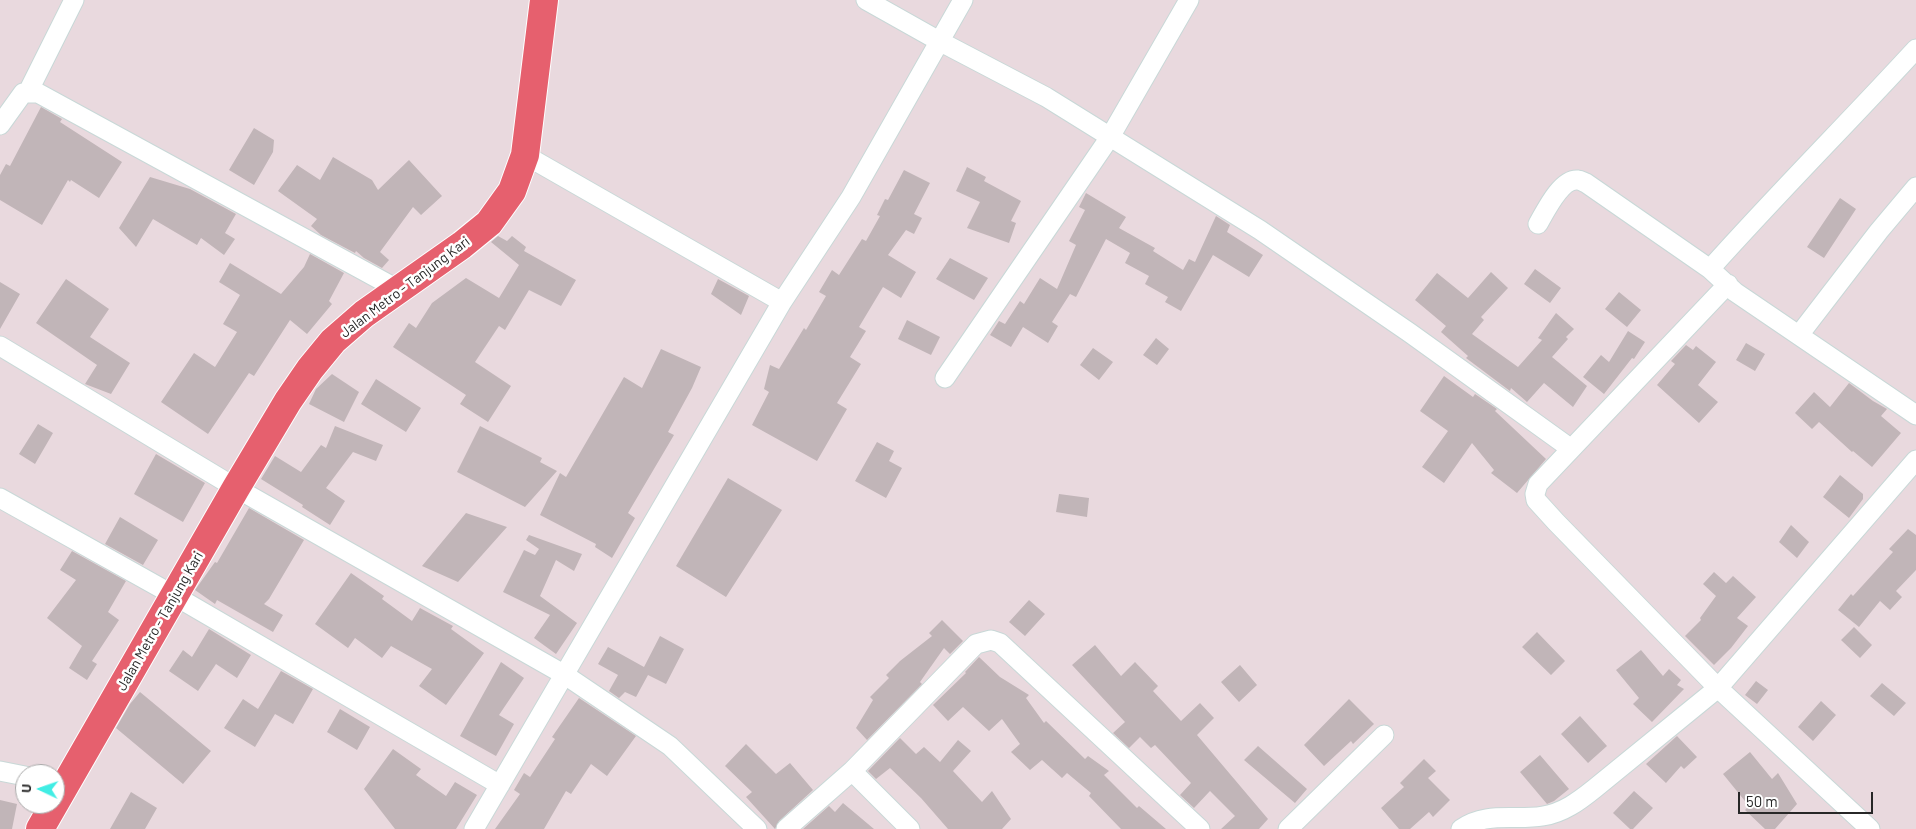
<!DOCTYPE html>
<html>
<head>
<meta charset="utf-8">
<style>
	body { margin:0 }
	#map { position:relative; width:1916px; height:829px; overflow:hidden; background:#e9d9de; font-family:Barlow,sans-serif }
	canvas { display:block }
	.north { position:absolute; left:15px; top:764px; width:50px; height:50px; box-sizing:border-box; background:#fff; border:1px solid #a9a9a9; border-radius:50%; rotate:273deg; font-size:14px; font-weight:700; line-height:20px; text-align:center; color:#272727 }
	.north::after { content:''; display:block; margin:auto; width:18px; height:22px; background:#41ede4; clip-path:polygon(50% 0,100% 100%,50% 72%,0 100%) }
	.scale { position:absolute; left:1738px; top:792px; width:135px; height:22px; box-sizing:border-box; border:2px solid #272727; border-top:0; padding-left:6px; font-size:15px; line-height:18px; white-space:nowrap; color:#272727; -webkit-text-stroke:4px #fff; paint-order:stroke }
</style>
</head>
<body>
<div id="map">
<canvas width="1916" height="829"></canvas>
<div class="north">U</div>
<div class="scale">50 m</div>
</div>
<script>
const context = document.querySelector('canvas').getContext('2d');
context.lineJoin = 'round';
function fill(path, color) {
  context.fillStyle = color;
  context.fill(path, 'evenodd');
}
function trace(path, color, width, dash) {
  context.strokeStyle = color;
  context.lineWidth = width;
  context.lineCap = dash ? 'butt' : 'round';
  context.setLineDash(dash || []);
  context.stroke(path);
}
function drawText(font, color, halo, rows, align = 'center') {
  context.font = font + ' Barlow,sans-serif';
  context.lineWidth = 5;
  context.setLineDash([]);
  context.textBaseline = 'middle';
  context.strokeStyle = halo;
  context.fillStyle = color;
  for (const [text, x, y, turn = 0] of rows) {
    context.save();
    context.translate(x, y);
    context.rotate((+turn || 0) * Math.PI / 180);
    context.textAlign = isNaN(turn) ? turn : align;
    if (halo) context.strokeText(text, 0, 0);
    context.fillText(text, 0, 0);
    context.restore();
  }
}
fill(new Path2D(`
	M41,107L62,119L60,122L122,162L99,198L71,180L70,182L68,180L42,225L0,200V175L6,164L10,166Z
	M254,128L274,140L273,152L254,185L229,170Z
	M333,157L372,180L378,190L409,160L442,196L421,215L413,207L380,252L389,260L382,268L364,258L356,251L355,253L321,235L311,226L317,219L278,191L297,165L320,180Z
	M967,167L986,177L984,181L1021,201L1011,221L1016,223L1009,243L967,228L980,202L956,191Z
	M904,170L930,183L914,214L922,218L914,234L906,230L888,255L916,272L901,298L883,287L859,327L866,331L850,357L861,364L837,403L847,409L817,461L752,425L769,392L764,389L770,365L779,369L804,328L806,330L826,296L819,292L832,270L839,275L862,239L866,241L880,216L877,215L885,199L888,200Z
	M150,177L190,189L236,214L225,233L235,239L224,255L201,238L197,245L153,219L136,247L119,228Z
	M1086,193L1126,217L1119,228L1155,248L1153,251L1183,270L1189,259L1195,262L1216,216L1230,225L1227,232L1263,255L1249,277L1213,255L1181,311L1165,302L1168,297L1145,284L1149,276L1125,263L1130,253L1106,239L1076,297L1070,294L1052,322L1058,326L1048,343L1023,327L1011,347L990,335L999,321L1005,324L1020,301L1024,304L1040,278L1057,289L1076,245L1069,241L1085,210L1079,207Z
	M1840,198L1856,209L1824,258L1807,247Z
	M498,236L507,241L512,236L526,247L524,251L576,280L561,306L529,290L505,330L499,326L475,362L511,386L488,422L460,404L466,395L393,347L409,323L416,328L432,303L466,278L499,298L519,265L491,242Z
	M310,254L344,273L329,301L332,304L307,334L290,320L254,376L249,373L208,434L161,402L194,353L215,367L237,332L223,324L240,295L219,282L230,263L281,294L304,267Z
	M950,258L988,278L974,300L936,279Z
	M1535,269L1561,288L1550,303L1524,284Z
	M1491,272L1508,288L1481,317L1484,320L1472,334L1518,367L1542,340L1538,338L1556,313L1574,329L1566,337L1568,339L1552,357L1587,386L1573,407L1544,383L1527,402L1511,388L1510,391L1466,358L1468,356L1441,332L1446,326L1415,300L1437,273L1468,298Z
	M66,279L109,309L90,337L130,363L111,394L85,384L97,365L36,323Z
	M718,279L749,296L741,315L711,294Z
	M0,282L20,294L0,329Z
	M1619,292L1641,310L1627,327L1605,309Z
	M907,320L940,337L931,355L898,339Z
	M1628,331L1645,342L1634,359L1632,358L1604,394L1583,377L1601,355L1609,362Z
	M1156,338L1169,349L1157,365L1143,355Z
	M1746,343L1765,354L1755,371L1736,360Z
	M1686,345L1693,350L1696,346L1716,362L1698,385L1718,402L1699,423L1657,385L1675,364L1671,361Z
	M1093,348L1113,362L1099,380L1080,365Z
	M661,349L701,367L692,388L668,432L674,435L628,513L635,518L612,558L595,547L596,544L540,515L560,473L566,477L624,377L642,388Z
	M332,374L359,392L344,422L309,404L316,389Z
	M1444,376L1473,397L1475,394L1497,409L1495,411L1546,459L1517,493L1491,473L1494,470L1472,443L1444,483L1422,467L1448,431L1420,411Z
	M376,379L421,408L406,432L361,404Z
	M1849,383L1873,401L1887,409L1881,416L1901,433L1872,467L1853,451L1852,452L1819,422L1812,429L1795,413L1814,392L1830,407Z
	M38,424L53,433L35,464L19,454Z
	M335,426L383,445L376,461L353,452L326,488L345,501L330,525L302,507L303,505L261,479L275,456L301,472L321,445L326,448Z
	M480,426L542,458L540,462L557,471L525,507L457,472Z
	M877,442L894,451L889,461L902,468L886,498L855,481Z
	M156,454L205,483L183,522L134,494Z
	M1840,475L1863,494V499L1849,518L1823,497Z
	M728,478L782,510L726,597L676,566Z
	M1059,494L1089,498L1087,517L1056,512Z
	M249,508L304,540L269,599L264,604L283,615L273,632L217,600L215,604L195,590L215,562L217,563Z
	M466,513L507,527L458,582L422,566Z
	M120,517L158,540L143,565L105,544Z
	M1791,525L1809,542L1797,558L1779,542Z
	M1908,529L1916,535V570L1896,591L1902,597L1890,610L1880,601L1859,627L1838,610L1851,594L1853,596L1893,552L1889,549Z
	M529,535L582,554L574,571L556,560L540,596L577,623L556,654L534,638L550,615L503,592L524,550L535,555L539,549L526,540Z
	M72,551L126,581L108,612L119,620L92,661L97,664L87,680L69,668L82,646L47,618L76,580L60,570Z
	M1714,572L1726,583L1733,576L1756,597L1737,618L1748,626L1731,648L1714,665L1685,636L1701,620L1700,618L1716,596L1703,584Z
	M351,573L384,596L382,599L412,621L420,608L453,626L451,629L484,653L446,705L419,686L432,669L391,646L382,658L355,638L348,648L315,624Z
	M1029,600L1045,614L1025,636L1009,622Z
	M942,620L963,641L950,654L944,648L920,682L922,684L867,740L856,728L873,700L870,697L889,678L886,675L900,661L932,636L929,633Z
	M1854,627L1872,645L1860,658L1841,640Z
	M209,629L251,655L237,678L216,664L198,691L169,671L183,650L192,657Z
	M1537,632L1565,661L1551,675L1522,647Z
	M660,636L684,649L666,684L648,675L636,697L625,692L619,698L609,691L618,675L598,664L608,647L644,667Z
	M1095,645L1121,676L1135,662L1158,686L1153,691L1181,721L1200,703L1214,718L1197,735L1268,819L1259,829H1221L1235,816L1210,791L1194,808L1180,795L1191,783L1155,745L1151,748L1140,737L1129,748L1113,733L1125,722L1072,665Z
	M1641,650L1663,676L1669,669L1681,680L1677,685L1684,689L1652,722L1633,704L1639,698L1616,670Z
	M979,657L1000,677L1029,695L1026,698L1044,723L1046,721L1085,759L1088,756L1109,771L1104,775L1137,808L1139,806L1166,829H1121L1089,796L1091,793L1067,773L1062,778L1042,760L1030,770L1011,752L1020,744L1002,719L989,731L963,707L948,721L933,705L966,673L965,672Z
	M501,662L524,678L499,715L514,724L496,756L460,736Z
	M1240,665L1257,685L1239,702L1221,682Z
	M281,671L313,689L293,724L275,714L255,747L224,728L243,699L258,709Z
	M1756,681L1768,690L1757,704L1745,695Z
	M1882,683L1906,703L1894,716L1870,696Z
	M140,692L211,751L183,784L116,728L130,704Z
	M579,698L636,736L607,776L591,764L571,794L566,791L544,829H495L520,794L514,790L524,773L530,777L555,739L552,737Z
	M1349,699L1374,724L1353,744L1351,741L1324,766L1304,745Z
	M1821,701L1836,715L1813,741L1798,727Z
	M340,709L370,727L357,750L327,732Z
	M1580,716L1607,746L1588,763L1561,734Z
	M1677,736L1697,757L1684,769L1681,766L1666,783L1646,764Z
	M900,738L916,754L924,747L940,762L958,740L971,751L953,771L982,802L992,791L1011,819L1002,829H948L921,798L890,768L876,779L868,771Z
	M746,744L776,774L790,763L813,790L779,821L775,829L746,797L752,792L725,766Z
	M1258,746L1307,789L1295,803L1244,760Z
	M393,749L421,769L416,775L446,796L455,782L477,795L456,829H395L364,789Z
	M1750,752L1772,779L1778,773L1797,804L1775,829H1765L1745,810L1749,806L1723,774Z
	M1540,755L1569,789L1554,801L1547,804L1520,772Z
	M1424,759L1436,771L1428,778L1450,800L1433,817L1429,812L1410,829H1399L1381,808L1404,787L1400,783Z
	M1634,791L1653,808L1633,829H1630L1613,813Z
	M131,792L157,808L145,829H110Z
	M0,800L17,804L12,829H0Z
	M843,803L874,829H803L829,806L835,812Z`), '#c1b5b8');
const minor = new Path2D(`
	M866,0L939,41L1046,97L1260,230L1410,333L1570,448
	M28,92L74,0
	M0,125L23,93H38L399,290
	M525,155L782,302
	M1538,224C1545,212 1561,178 1578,180C1581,180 1583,182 1586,183L1710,269L1735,292L1916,415
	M1710,269C1777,194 1848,123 1916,49
	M1728,284L1538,484L1535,494L1536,500L1556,522L1718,688L1870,829
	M1799,335L1879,231L1916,187
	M0,346L236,488L565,675L670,746L757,829
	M945,378L1110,137L1189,0
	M0,498L175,596L500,785
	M0,771L25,776
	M852,771L910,829
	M474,829L782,302L851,197L963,0
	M786,829L852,771L976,644L991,640L1000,643L1200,829
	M1288,829L1384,735
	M1461,829C1487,811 1514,821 1543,816C1563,813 1579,801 1594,789L1718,688L1916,460`);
const primary = new Path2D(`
	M40,829L236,488L288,401L310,369L333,341L364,314L462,245L489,223L512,191L525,155L544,0`);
trace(minor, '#c8d8d7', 21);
trace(primary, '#fff', 30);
trace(minor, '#fff', 19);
trace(primary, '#e6606e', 28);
drawText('14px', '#272727', '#fff', [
	["Jalan Metro - Tanjung Kari",405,287,-37],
	["Jalan Metro - Tanjung Kari",160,621,-60]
]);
</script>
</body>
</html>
